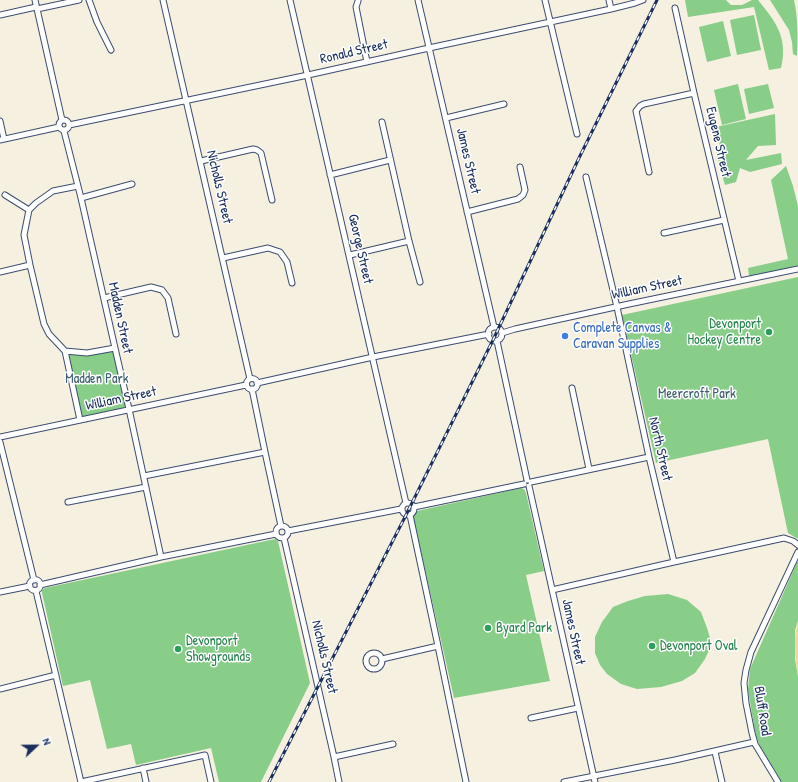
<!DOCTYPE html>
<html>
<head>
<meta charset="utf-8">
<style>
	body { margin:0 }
	#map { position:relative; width:798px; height:782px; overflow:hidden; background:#f5f0df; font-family:"Patrick Hand",sans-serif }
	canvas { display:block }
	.north { position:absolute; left:16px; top:726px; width:40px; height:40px; -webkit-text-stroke:3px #fff; paint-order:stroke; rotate:68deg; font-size:11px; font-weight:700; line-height:16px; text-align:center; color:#1b2f5e }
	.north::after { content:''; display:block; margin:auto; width:14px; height:18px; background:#1b2f5e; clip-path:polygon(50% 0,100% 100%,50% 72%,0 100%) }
</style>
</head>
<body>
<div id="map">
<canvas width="798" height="782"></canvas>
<div class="north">N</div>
</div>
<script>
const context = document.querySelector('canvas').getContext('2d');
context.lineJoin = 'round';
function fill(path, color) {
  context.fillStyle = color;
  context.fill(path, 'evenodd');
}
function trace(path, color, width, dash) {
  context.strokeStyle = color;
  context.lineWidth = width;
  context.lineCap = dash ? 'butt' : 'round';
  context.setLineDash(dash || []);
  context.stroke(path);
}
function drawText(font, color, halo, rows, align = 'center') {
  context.font = font + ' "Patrick Hand",sans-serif';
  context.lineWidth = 3;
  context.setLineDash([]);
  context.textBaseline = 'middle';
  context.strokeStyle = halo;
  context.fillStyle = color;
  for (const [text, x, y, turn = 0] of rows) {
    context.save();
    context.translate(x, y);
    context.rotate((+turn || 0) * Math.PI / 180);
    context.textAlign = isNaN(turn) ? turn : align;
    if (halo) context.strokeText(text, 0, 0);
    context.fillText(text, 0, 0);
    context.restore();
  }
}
fill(new Path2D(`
	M685,0H726L731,5H742L752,0H758C771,16 784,31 783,53C783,58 782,63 781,68L769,70L754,7L688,17Z
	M770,0H794C798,18 798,37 797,56L793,54L792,42L789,30Z
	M754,15L761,50L737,55L730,20Z
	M723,21L731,56L707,62L699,27Z
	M738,84L746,119L722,125L714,90Z
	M768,84L774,108L749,114L744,89Z
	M775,114L776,145L758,146L746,160L781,153L782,164L750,172L740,168L736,182L725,185L716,153L720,142L711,128Z
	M786,166L793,186L798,206V265L797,267L749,276L748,268L788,259L771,180Z
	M798,277V539L788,533L768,439L656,463L622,315Z
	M115,348L129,409L80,420L65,351L87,353Z
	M521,488L524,489L526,493L544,571L526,575L550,681L454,698L413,516L414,514L417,511Z
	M275,539L278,541L310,683L261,782H219L211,748L136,765L131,744L107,749L90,680L63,686L42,593V590L45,588Z
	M798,560V621L795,630V659L798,676V782H782L761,748L756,737L748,690L750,669Z
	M668,594L687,600L701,612L707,628L711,641L709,650L705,659L695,673L682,681L661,687L637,689L621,684L607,674L600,665L595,653V637L602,622L613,607L628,601L645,596Z`), '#88cd88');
fill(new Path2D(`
	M798,621V676C795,660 793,637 798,621Z`), '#eeda9e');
const minor = new Path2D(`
	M35,0L62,120
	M89,0L97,22L111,50
	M163,0L250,379
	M290,0L406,503
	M418,0L494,327
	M545,0L577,134
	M609,0L611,9
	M358,1L356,7L367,62
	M675,8L694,93L739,281
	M37,9L79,0
	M0,15L36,7
	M446,118L504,104
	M59 125a5 5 0 1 1 10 0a5 5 0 1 1-10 0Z
	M0,121L4,139
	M382,122L409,241L420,282
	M69,125L308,75L429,48L611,9L635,3L643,0
	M64,131L81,198L115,348L129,409L161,557
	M0,140L59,127
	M201,161L253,149L257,150L261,153L272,200
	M649,172L636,111L640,106L644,104L694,93
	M330,175L390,160
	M586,177L617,307L649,457L674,562
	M78,186L53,191L36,203L29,210L24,235L30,265L44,324L49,334L65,351L87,353L115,348
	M5,195L29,210
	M81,198L132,184
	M467,212L518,199L523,195L525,190L520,167
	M664,233L724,220
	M350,255L409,241
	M223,258L268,248L280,252L287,262L292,283
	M0,272L30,265
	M104,298L151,287L162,290L168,298L176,334
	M488 334a7 7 0 1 1 14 0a7 7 0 1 1-14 0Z
	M502,333L515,329L629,304L798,269
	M497,341L527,480
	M65,351L80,420
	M246.5 384a5.5 5.5 0 1 1 11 0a5.5 5.5 0 1 1-11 0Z
	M257,383L373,357L489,334
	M572,388L589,469
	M252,389L265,452L281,526
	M0,437L246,385
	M0,442L34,580
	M144,476L265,452
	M531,482L649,457
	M529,486L595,782
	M68,502L146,487
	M402 509a6 6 0 1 1 12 0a6 6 0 1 1-12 0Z
	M414,507L524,484
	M410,515L438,646L466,782
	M276 532a6 6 0 1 1 12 0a6 6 0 1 1-12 0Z
	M288,531L401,509
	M284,538L334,757L339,782
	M29.5 585a5.5 5.5 0 1 1 11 0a5.5 5.5 0 1 1-11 0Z
	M40,585L161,557L276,534
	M552,590L674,562L784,538L793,541L798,545
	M36,591L81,782
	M0,592L30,586
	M366 661a8 8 0 1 1 16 0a8 8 0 1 1-16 0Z
	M382,659L438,646
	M0,689L56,675
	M531,718L578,708
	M715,752L722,782
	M334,757L393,744
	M143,768L146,782
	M81,782L205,755L211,782
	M564,782L675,760L754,742
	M778,782L755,744L752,733L746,703L744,683L746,670L751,652L798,552`);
trace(minor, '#3c4c71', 7);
trace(minor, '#fff', 5);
const rail = new Path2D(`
	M269,782L406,515L493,340L579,158L657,0`);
trace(rail, '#1b2f5e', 3);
trace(rail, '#fff', 1.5, [4.5]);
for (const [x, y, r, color] of [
	[769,332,4,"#2e9e5b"],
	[565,336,4,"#3f7fe0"],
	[488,628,4,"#2e9e5b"],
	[652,646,4,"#2e9e5b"],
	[178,649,4,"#2e9e5b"]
]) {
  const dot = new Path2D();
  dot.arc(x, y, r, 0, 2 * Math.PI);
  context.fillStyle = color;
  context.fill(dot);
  trace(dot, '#fff', 1.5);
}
drawText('14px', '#1b2f5e', '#fff', [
	["Ronald Street",354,52,-13],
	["Eugene Street",718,142,77],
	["James Street",468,161,77],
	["Nicholls Street",219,187,77],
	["George Street",360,249,77],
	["William Street",647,288,-12],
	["Madden Street",120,318,78],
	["William Street",121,399,-12],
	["North Street",660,449,77],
	["James Street",573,632,78],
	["Nicholls Street",324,657,77],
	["Bluff Road",762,711,81]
]);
drawText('14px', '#27864d', '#fff', [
	["Devonport",761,324,"right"],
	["Hockey Centre",761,340,"right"],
	["Byard Park",496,628],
	["Devonport",186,641],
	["Showgrounds",186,657],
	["Devonport Oval",660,646]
], 'left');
drawText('14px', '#366cbe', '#fff', [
	["Complete Canvas &",573,328],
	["Caravan Supplies",573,344]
], 'left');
drawText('14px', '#3c5e6b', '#fff', [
	["Madden Park",97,379],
	["Meercroft Park",697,394]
]);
</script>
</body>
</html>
